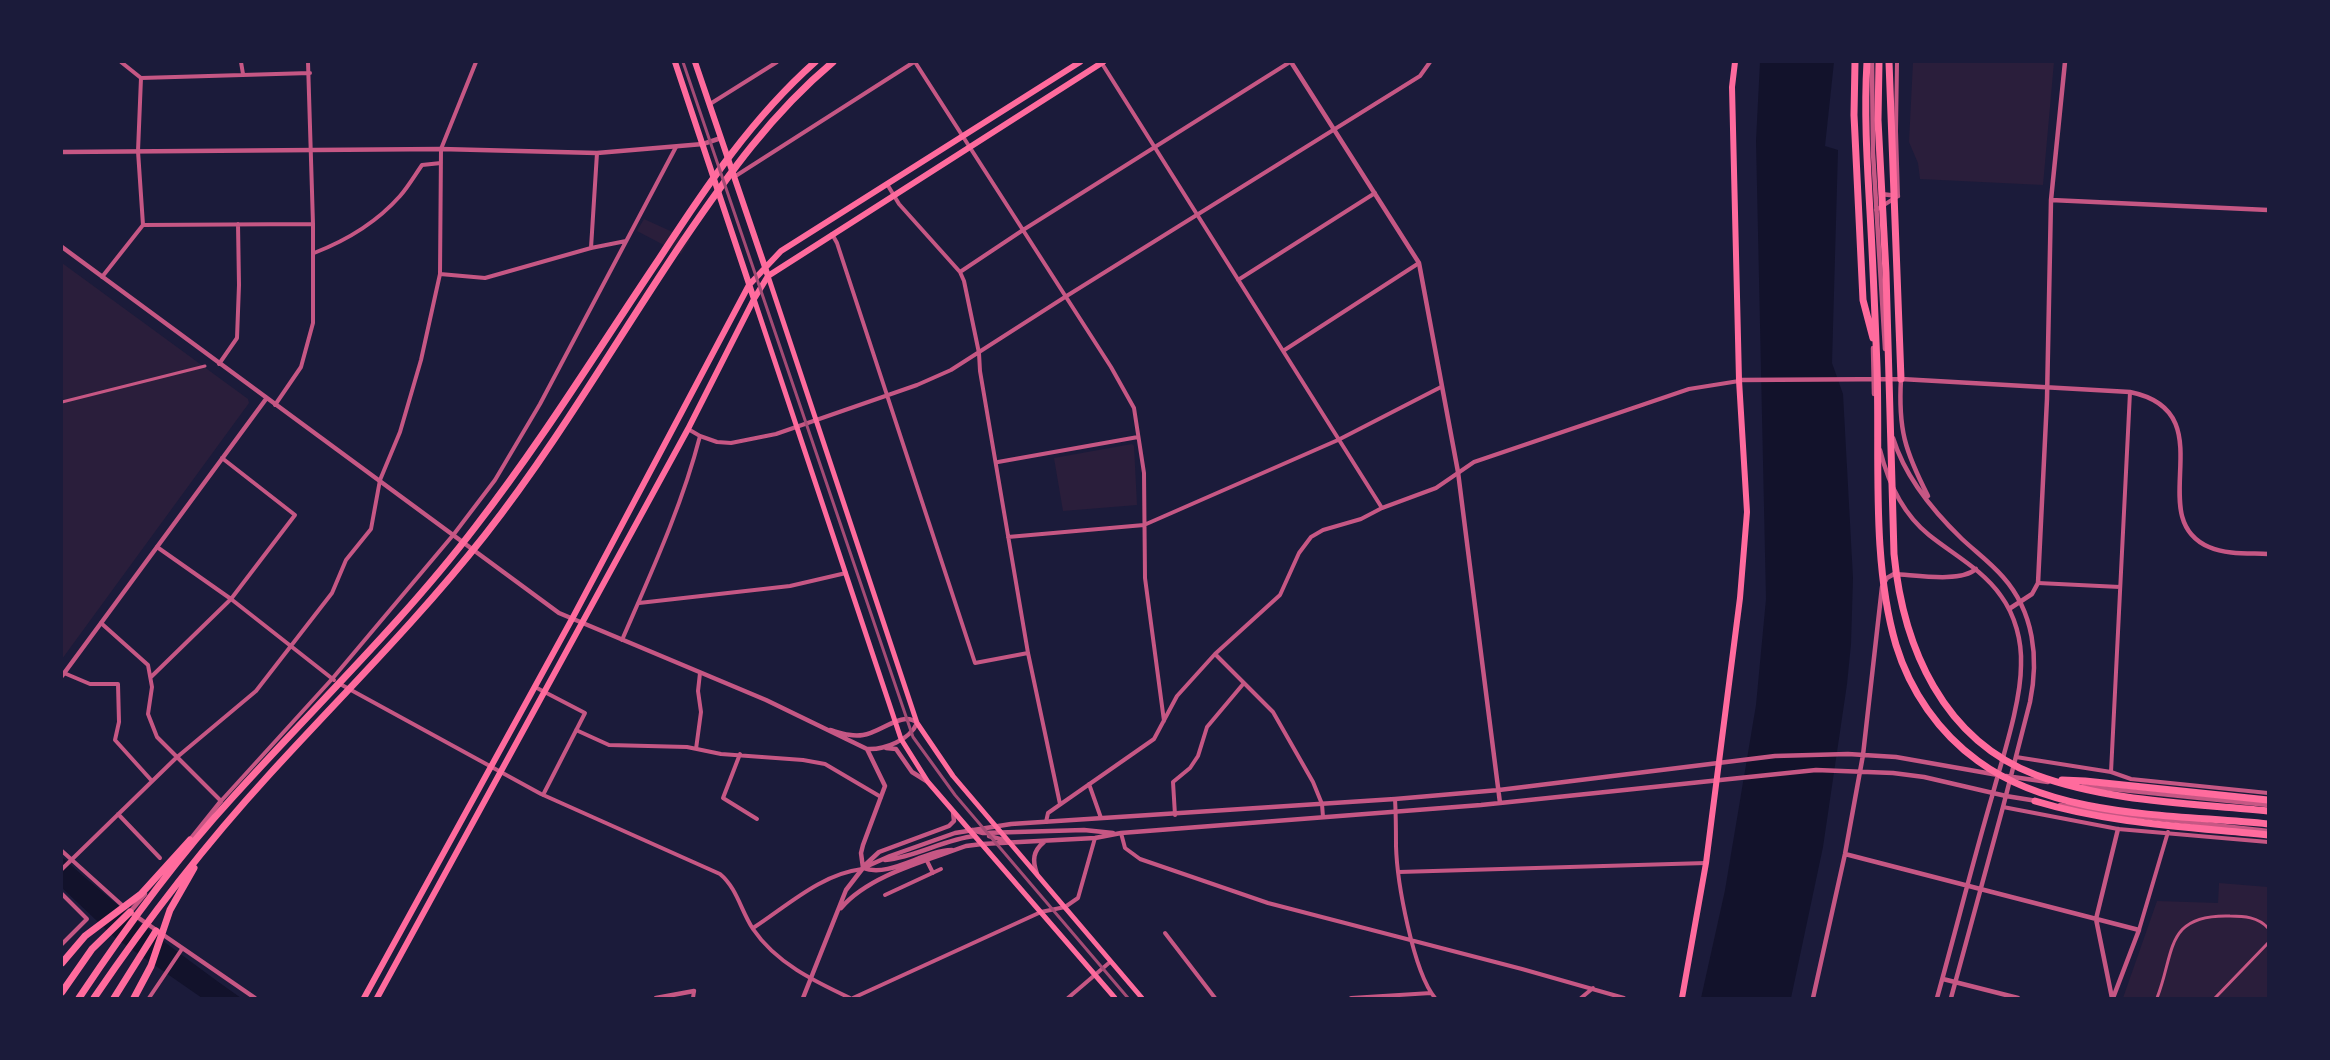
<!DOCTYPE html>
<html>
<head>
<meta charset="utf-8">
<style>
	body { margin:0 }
	#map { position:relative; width:2330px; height:1060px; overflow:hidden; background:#1b1b3a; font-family:Jost,sans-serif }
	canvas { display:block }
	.frame { position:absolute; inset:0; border:63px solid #1b1b3a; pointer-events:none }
</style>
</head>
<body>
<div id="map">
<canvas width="2330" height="1060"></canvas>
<div class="frame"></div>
</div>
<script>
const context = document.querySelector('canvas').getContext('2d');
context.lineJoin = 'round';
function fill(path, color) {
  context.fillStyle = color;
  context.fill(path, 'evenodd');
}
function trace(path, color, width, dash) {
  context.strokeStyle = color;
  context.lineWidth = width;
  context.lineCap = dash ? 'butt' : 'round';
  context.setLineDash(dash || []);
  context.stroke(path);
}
fill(new Path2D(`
	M1913,62H2054L2043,185L1920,179L1918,163L1909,142Z
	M644,219L690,240L681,254L637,231Z
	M62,263L248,399L249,403L62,659Z
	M1132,444L1134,446L1137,505L1063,511L1054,458Z
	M2219,883L2268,887V998H2123L2157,901L2218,903Z`), '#2a1e3b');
fill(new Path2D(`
	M1760,62H1834L1825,146L1838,150L1832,363L1843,394L1853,578L1851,644L1847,684L1823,847L1791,998H1701L1725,890L1756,705L1766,599L1756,141Z
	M62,857C118,908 179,954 241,998H202L114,937L62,888Z`), '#12122b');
trace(new Path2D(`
	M62,402L205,366
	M2157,998C2175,953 2164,914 2230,916C2244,916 2258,917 2268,928
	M2215,998L2268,943`), '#c65784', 3);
trace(new Path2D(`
	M121,62L141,78L310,73
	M241,62L243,74
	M915,62L1111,367L1134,408L1144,473L1145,578L1164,721
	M1101,62L1382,508
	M710,104L777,62
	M734,177L914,62
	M887,184L899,204L960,272L964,281L979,353L980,371L1028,653L1060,804
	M1876,210L1898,196L1896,131L1897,62
	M143,225L313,224
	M832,234L837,243L975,663L1028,653
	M591,248L597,153
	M314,253C345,241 377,222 400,196C408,187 415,175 422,165L441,163
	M960,272L1023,230L1290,62
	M440,274L485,278L591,248L626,241
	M102,277L143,225L138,151L141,78
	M1238,280L1375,193
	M1283,351L1419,263
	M219,364L237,338L239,285L238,224
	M275,405L301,367L313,323V224L308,62
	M700,436L717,442L731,443L776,434L917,385L951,370L1065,297L1420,76L1430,62
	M998,462L1138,437
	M1008,537L1144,525L1338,440L1441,387
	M157,547L231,599L334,680
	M2038,583L2120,587
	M639,603L790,586L846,573
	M101,623L148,665L152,687L148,714L157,737L221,801L332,679L454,534L495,480L540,404L676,147
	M622,640C651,573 682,506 700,436L688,429
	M1215,654L1273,712L1313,782L1322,804L1323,817
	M64,673L90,684H118L119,722L115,740L152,781
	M151,677L231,599L295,515L222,458
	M340,684L541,794L720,874C737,888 741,911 753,929C776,963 814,981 850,998
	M535,687L585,713L543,795
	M576,730L609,745L687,747L721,754L803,760L825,764L881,797
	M696,749L701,712L698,691L700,673
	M740,754L723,798L757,819
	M2016,757L2111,772L2131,779L2268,793
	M2111,772L2130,392
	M1089,784L1101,818
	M1395,799C1396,815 1396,830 1396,846C1397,882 1413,971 1435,998
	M2003,807L2118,829L2268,842
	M118,814L160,858
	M1175,815L1173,782L1190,768L1198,756L1207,727L1244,683
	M1046,822L1048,813L1154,739L1177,696L1215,654L1280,595L1299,553L1311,537L1323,530L1361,519L1382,508L1436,488L1474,462L1689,389L1739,381
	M1121,833L1125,848L1140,859L1268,903L1522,969L1624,998
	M62,851L123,906
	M927,861L933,873
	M62,869L176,758L256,691L332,593L346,560L371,529L380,480L400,432L421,360L440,274L441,149L476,62
	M1399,872L1706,863
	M62,894L87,919L62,944
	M885,895L941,869
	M753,928C787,906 821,874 862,869
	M2139,930L2168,832
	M1165,933L1215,998
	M149,998L182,949
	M693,998L694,991
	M853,998L1041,912L1065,907L1078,898L1095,838
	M1068,998L1110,962
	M1351,998L1431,993
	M1581,998L1593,988`), '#c65784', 4);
trace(new Path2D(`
	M1291,62L1419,263L1458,472L1500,803
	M1872,62L1873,153L1885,349
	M62,152L441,149L597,153L703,144L721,138
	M1881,194L1898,196
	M2051,200L2268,210
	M62,247L559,613L766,700L867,749C884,750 910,740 917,723C903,710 880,733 863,735C852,737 841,733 830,730
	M1873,348L1874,394
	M1901,379C1898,429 1905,451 1928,496
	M1739,380L1901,379L2130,392C2228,412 2140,517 2209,547C2227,555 2250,553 2268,554
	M1893,438C1905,477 1934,512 1962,539C1976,552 1991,563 2003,577C2034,612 2039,658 2030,702L2003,807L1951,998
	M1880,450C1888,482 1903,514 1929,535C1954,555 1983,570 2001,596C2015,615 2022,641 2021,665C2021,702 2003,756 1993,793C1973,861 1956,930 1937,998
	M2009,609L2032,594L2038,583L2047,399L2051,200L2065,62
	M62,676L266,399
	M886,748L896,749L912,772L928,782
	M2006,776L2048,782
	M2083,786L2268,805
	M2060,805L2124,815L2268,831
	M972,830L983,833L1084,830L1113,833
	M989,836L1007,841
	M189,841L221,801
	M1845,854L2139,930L2113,998
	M885,860C917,857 944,839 975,836
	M864,866L879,852L949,826L954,821L953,812
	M863,868L861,853L863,845L885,786L867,749
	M863,868C890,878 922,851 952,850
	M1037,874C1032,860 1033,851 1044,842
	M145,894L130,912L255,998
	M841,908C869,875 926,861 966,846L982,844L1095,838L1121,833L1481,805L1816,770L1893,773L1924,777L2006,796L2037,801
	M1943,979L2018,998
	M656,998L694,991
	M803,998L846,890L863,868L890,856L955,833L1011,824L1395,799L1499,790L1775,756L1848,754L1896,757L1998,775
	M1813,998L1845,854L1863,755L1882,587L1887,578L1894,574C1916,575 1960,583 1976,569
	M2112,998L2096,919L2118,829`), '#c65784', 4.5);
trace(new Path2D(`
	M768,276L917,723L953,776L1142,998
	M754,299L901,739L928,782L1115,998`), '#ff6b9d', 5);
trace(new Path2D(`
	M1682,998L1706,863L1740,598L1747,512L1739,380L1732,87L1735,62`), '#ff6b9d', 6);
trace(new Path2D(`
	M675,62L754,299
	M695,62L768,276
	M364,998L572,619L749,285L781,251L1080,62
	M377,998L688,429L754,299L768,276L1103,62`), '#ff6b9d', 6);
trace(new Path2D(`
	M1855,62L1854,115L1863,300L1873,338
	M1867,62C1864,112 1867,161 1870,212C1873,263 1875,315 1877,367C1880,455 1871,561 1896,645C1910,691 1939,733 1978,761C2057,819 2175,814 2268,824
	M1879,62L1878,120L1886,273L1894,554C1903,647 1943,740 2036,775C2109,802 2191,803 2268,811
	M1889,62L1901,379
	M2062,780L2085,781L2268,800
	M2035,801C2111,824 2190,827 2268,835
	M62,963L85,936L141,894L190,840
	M62,992L92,949L130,912
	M79,998C125,929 175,860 232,798C313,708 402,623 476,526C542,441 599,348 659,259C705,188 752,118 815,62
	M94,998C147,920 204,846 268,776C341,696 418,620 485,535C558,442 617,339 683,241C728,175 771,114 833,62
	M114,998L156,931
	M134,998L151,966L170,910L194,868`), '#ff6b9d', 7);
trace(new Path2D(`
	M683,62L913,737L955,795L1128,998`), '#a44b75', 3);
</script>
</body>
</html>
